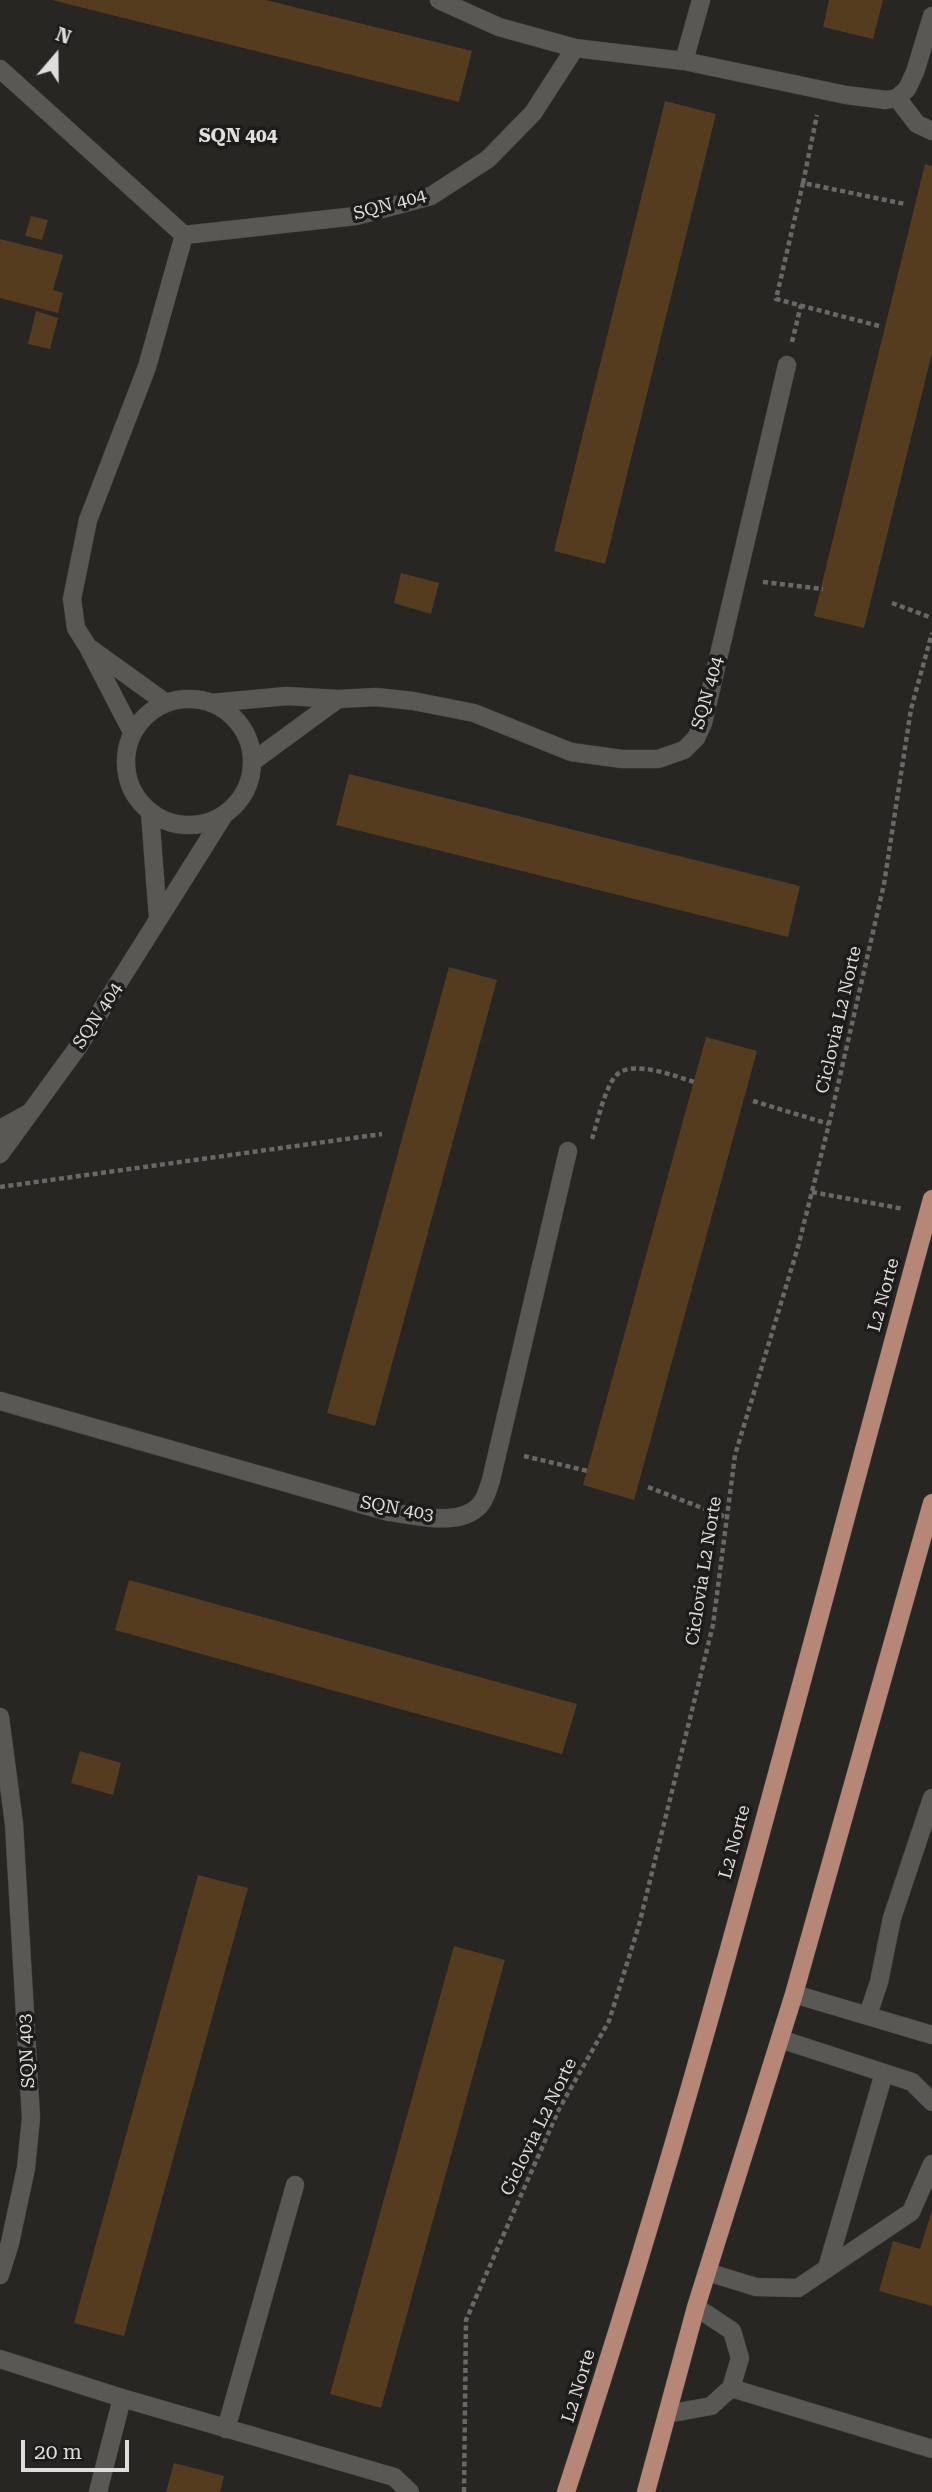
<!DOCTYPE html>
<html>
<head>
<meta charset="utf-8">
<style>
	body { margin:0 }
	#map { position:relative; width:932px; height:2492px; overflow:hidden; background:#272623; font-family:"Roboto Serif",serif }
	canvas { display:block }
	.north { position:absolute; left:21px; top:21px; width:70px; height:70px; -webkit-text-stroke:5px #1e1c1a; paint-order:stroke; rotate:20deg; font-size:19px; font-weight:700; line-height:28px; text-align:center; color:#dedddc }
	.north::after { content:''; display:block; margin:auto; width:24px; height:32px; background:#dedddc; clip-path:polygon(50% 0,100% 100%,50% 72%,0 100%) }
	.scale { position:absolute; left:21px; top:2440px; width:108px; height:32px; box-sizing:border-box; border:4px solid #dedddc; border-top:0; padding-left:9px; font-size:21px; line-height:24px; white-space:nowrap; color:#dedddc; -webkit-text-stroke:5px #1e1c1a; paint-order:stroke }
</style>
</head>
<body>
<div id="map">
<canvas width="932" height="2492"></canvas>
<div class="north">N</div>
<div class="scale">20 m</div>
</div>
<script>
const context = document.querySelector('canvas').getContext('2d');
context.lineJoin = 'round';
function fill(path, color) {
  context.fillStyle = color;
  context.fill(path, 'evenodd');
}
function trace(path, color, width, dash) {
  context.strokeStyle = color;
  context.lineWidth = width;
  context.lineCap = dash ? 'butt' : 'round';
  context.setLineDash(dash || []);
  context.stroke(path);
}
function drawText(font, color, halo, rows, align = 'center') {
  context.font = font + ' "Roboto Serif",serif';
  context.lineWidth = 7;
  context.setLineDash([]);
  context.textBaseline = 'middle';
  context.strokeStyle = halo;
  context.fillStyle = color;
  for (const [text, x, y, turn = 0] of rows) {
    context.save();
    context.translate(x, y);
    context.rotate((+turn || 0) * Math.PI / 180);
    context.textAlign = isNaN(turn) ? turn : align;
    if (halo) context.strokeText(text, 0, 0);
    context.fillText(text, 0, 0);
    context.restore();
  }
}
fill(new Path2D(`
	M52,0H266L472,51L459,102Z
	M829,0H883L873,39L823,27Z
	M665,101L716,114L605,564L554,551Z
	M925,164L932,166V353L864,628L814,616Z
	M31,216L48,220L42,240L25,236Z
	M0,239L63,255L53,290L63,293L58,313L0,298Z
	M36,311L58,318L50,349L28,344Z
	M401,573L439,583L431,614L394,603Z
	M349,774L800,886L788,937L336,825Z
	M449,967L497,980L375,1426L327,1413Z
	M706,1037L757,1051L634,1500L583,1485Z
	M129,1580L577,1704L562,1754L115,1630Z
	M80,1751L121,1763L113,1795L71,1783Z
	M198,1875L248,1888L124,2336L74,2323Z
	M454,1946L505,1960L381,2408L330,2394Z
	M932,2210V2306L879,2291L893,2241L920,2249Z
	M174,2463L224,2476L220,2492H166Z`), '#553c1f');
const minor = new Path2D(`
	M439,0L499,27L575,48L684,61L846,95L886,100L897,98L907,89L915,72L932,16
	M684,61L701,0
	M0,69L184,235L356,216L431,196L488,159L533,113L575,48
	M897,98L917,124L932,131
	M91,649L166,703
	M126 762a63 63 0 1 1 126 0a63 63 0 1 1-126 0Z
	M211,703L287,696L338,699L376,697L413,701L474,713L571,752L622,759H658L684,750L696,738L703,723L787,365
	M132,732L88,647L76,628L72,599L88,520L147,367L184,235
	M252,762L338,699
	M150,813L158,918
	M0,1129L27,1114
	M0,1154L78,1047L224,815
	M0,1401L389,1512C415,1515 460,1528 480,1505C486,1498 488,1489 491,1480L568,1151
	M0,1717L14,1824L31,2118L26,2168L10,2243L0,2275
	M794,1994L932,2035
	M868,2015L879,1982L892,1918L932,1798
	M780,2039L912,2082L932,2102
	M827,2268L884,2073
	M707,2272L756,2287L798,2288L911,2212L932,2164
	M0,2359L122,2398L394,2477L410,2492
	M731,2388L932,2449
	M667,2414L711,2406L731,2388L740,2358L732,2331L696,2307
	M226,2429L295,2185
	M98,2492L122,2398`);
const major = new Path2D(`
	M566,2492C706,2067 813,1631 932,1199
	M646,2492L696,2307L794,1994L932,1503`);
trace(minor, '#41403f', 19);
trace(major, '#41403f', 19);
trace(new Path2D(`
	M803,183L817,115
	M879,326L776,299L803,183L905,204
	M792,342L801,305
	M763,582L823,589
	M892,603L932,618
	M753,1101L829,1124
	M592,1139C597,1124 606,1081 619,1073C636,1061 675,1076 694,1082
	M0,1187L382,1134
	M812,1192L904,1209
	M524,1456L588,1471
	M648,1487L728,1518
	M464,2492L466,2320L559,2109L609,2021L639,1925L713,1625L735,1455L798,1247L829,1124L884,884L911,709L932,633`), '#696866', 4.5, [5, 3.5]);
trace(minor, '#5a5855', 18);
trace(major, '#b68677', 18);
drawText('18px', '#dedddc', '#1e1c1a', [
	["SQN 404",390,205,-15],
	["SQN 404",708,693,-74],
	["SQN 404",98,1016,-57],
	["Ciclovia L2 Norte",839,1020,-77],
	["L2 Norte",884,1295,-75],
	["SQN 403",397,1509,10],
	["Ciclovia L2 Norte",704,1571,-81],
	["L2 Norte",735,1842,-75],
	["SQN 403",27,2051,-93],
	["Ciclovia L2 Norte",539,2127,-64],
	["L2 Norte",579,2386,-73]
]);
drawText('bold 19px', '#e2e0dd', '#1e1c1a', [
	["SQN 404",238,136]
]);
</script>
</body>
</html>
